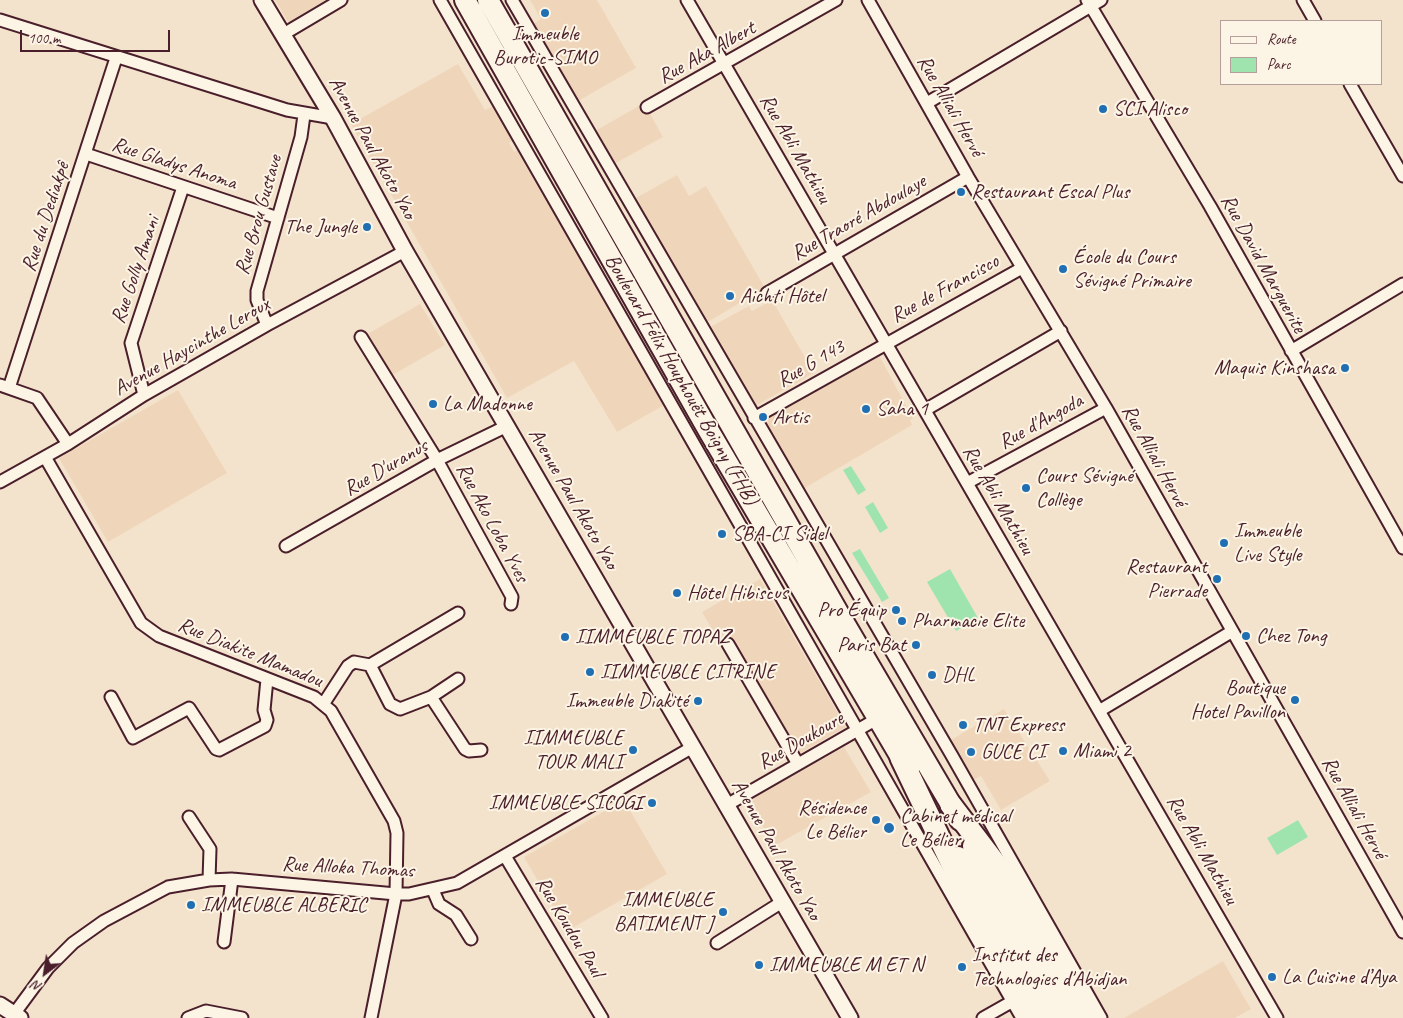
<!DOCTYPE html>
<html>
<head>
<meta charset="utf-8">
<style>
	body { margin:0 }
	#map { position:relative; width:1403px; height:1018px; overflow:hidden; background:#f4e3cc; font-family:Caveat,sans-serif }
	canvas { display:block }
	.legend { position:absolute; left:1220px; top:20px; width:162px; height:65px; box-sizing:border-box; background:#fcf5e5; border:1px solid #b59f9b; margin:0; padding:6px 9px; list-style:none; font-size:15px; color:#4a1f2b }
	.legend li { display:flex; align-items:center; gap:10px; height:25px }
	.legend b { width:25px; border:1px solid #b59f9b }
	.north { position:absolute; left:20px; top:948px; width:50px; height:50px; -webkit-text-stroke:4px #fcf5e5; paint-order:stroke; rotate:211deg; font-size:14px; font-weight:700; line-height:20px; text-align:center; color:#4a1f2b }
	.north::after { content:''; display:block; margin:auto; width:18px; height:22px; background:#4a1f2b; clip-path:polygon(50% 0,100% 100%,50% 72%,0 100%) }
	.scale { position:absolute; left:20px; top:30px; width:150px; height:22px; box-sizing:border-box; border:2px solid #4a1f2b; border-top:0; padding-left:6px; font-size:15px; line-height:18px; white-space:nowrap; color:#4a1f2b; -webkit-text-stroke:4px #fcf5e5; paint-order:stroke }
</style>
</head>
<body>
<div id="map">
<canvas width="1403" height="1018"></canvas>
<ul class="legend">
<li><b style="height:6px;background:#fcf5e5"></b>Route</li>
<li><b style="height:14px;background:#9fe4af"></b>Parc</li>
</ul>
<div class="north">N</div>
<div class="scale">100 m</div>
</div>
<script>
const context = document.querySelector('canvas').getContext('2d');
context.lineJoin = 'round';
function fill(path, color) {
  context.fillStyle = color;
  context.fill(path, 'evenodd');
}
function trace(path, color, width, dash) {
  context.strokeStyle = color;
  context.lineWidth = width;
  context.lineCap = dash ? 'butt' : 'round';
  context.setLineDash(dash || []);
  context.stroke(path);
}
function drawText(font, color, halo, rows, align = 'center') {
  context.font = font + ' Caveat,sans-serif';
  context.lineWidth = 4;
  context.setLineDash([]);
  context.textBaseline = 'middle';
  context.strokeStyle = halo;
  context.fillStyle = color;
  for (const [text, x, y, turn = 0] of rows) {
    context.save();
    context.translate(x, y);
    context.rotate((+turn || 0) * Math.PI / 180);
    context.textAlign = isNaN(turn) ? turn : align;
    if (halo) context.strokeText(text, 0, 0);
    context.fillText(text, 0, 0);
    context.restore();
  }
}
fill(new Path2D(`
	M275,0H351L297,31L287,20Z
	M530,0H597L636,68L578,101L533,24L541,19Z
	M458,64L485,110L493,106L513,140L509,143L514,152L517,150L664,405L617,432L574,361L507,398L351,124Z
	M644,103L663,137L614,164L595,131Z
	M677,175L689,196L706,186L765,288L706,323L634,199Z
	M772,300L814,373L755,406L710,327L749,306L752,311Z
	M420,304L445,345L389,377L364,336Z
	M878,353L913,419L910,420L912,425L803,489L762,421Z
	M178,390L227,473L108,542L59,458Z
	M760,579L846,727L788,760L702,612Z
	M1004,709L1050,781L1001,810L981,776L972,781L949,741Z
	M844,747L871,792L774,846L748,801Z
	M624,800L667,874L567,931L524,857Z
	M1223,961L1251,1009L1235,1018H1124Z`), '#efd6bb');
fill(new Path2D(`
	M851,466L866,490L858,495L843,470Z
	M873,502L888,528L880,533L865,507Z
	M860,549L889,598L882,602L852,553Z
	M950,569L978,618L956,631L927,582Z
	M1298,820L1308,837L1277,855L1267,838Z`), '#9fe4af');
const minor = new Path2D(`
	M440,0L1022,1018
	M512,0L951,754L1101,1018
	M687,0L1277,1018
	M868,0L968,177L1106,408L1403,932
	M1087,0L1210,206L1403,548
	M1303,0L1315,21
	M0,20L287,110L333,118
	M282,35L341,0
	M1350,84L1403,176
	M927,103L1101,0
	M647,107L836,0
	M86,154L278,218
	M767,293L968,177
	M267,325L257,300V291L301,137L304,115
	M361,337L437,460L512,597L511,604
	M1291,351L1403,284
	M0,385L37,398L68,444
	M9,388L116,58
	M144,395L131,343L183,187
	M925,410L1061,331
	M754,418L1022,268
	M45,457L141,623L159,636L314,697L331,711L394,821L397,833L396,894L371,1018
	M0,482L68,444L144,395L267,325L405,251
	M967,483L1106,408
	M286,546L437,460L507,426
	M728,644L798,764
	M370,665L390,704L400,709L431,697L458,679
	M111,697L133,738L189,708L216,749L219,750L265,726L267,720L264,710L267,679
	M431,697L465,749L469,751L481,750
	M324,703L348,666L354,662L370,665L458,613
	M1099,711L1231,632
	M725,806L882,716
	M189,817L210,849L209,880
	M505,856L602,1018
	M433,890L439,904L456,915L471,939
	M224,942L232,879
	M717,943L782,902
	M14,1014L48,968L73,943L104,921L168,887L209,880L232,879L396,894H409L457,883L691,748
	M188,1018L206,1011L242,1018
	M983,1018L1013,1001`);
const tertiary = new Path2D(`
	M262,0L333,118L405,251L850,1018
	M0,1005L20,1018`);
const trunk = new Path2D(`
	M465,0L710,433L909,771
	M488,0L840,616L960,820
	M973,846L1022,936L1071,1018
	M958,857L1051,1018`);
const motorway = new Path2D(`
	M901,758L964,889L1035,1018
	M951,805L1008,880L1086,1018`);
trace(minor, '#4a1f2b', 15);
trace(tertiary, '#4a1f2b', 19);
trace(trunk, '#4a1f2b', 24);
trace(motorway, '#4a1f2b', 25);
trace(minor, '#fcf5e5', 11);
trace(tertiary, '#fcf5e5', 15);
trace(trunk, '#fcf5e5', 20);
trace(motorway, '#fcf5e5', 21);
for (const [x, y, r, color] of [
	[545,13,5,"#1f6fb2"],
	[1103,109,5,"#1f6fb2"],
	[961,192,5,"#1f6fb2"],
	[367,227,5,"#1f6fb2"],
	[1063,269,5,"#1f6fb2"],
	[730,296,5,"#1f6fb2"],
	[1345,368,5,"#1f6fb2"],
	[433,404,5,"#1f6fb2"],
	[866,409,5,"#1f6fb2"],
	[763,417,5,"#1f6fb2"],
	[1026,488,5,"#1f6fb2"],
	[722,534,5,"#1f6fb2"],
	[1224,543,5,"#1f6fb2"],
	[1217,579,5,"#1f6fb2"],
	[677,593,5,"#1f6fb2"],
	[896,610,5,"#1f6fb2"],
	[902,621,5,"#1f6fb2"],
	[1246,636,5,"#1f6fb2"],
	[565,637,5,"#1f6fb2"],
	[916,645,5,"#1f6fb2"],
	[590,672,5,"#1f6fb2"],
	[932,675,5,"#1f6fb2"],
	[1295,700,5,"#1f6fb2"],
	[698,701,5,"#1f6fb2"],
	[963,725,5,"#1f6fb2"],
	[633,750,5,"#1f6fb2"],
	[1063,751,5,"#1f6fb2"],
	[971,752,5,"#1f6fb2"],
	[652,803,5,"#1f6fb2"],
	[876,820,5,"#1f6fb2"],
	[889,828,6,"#1f6fb2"],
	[191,905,5,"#1f6fb2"],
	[723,912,5,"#1f6fb2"],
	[759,965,5,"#1f6fb2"],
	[962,967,5,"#1f6fb2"],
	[1272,977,5,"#1f6fb2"]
]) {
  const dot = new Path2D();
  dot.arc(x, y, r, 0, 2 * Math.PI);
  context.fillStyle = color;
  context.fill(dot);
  trace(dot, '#fcf5e5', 2);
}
drawText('21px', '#4a1f2b', '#fcf5e5', [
	["Immeuble",545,34,"center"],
	["Burotic-SIMO",545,58,"center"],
	["SCI Alisco",1113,109],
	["Restaurant Escal Plus",971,192],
	["The Jungle",357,227,"right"],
	["École du Cours",1073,257],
	["Sévigné Primaire",1073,281],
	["Aichti Hôtel",740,296],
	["Maquis Kinshasa",1335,368,"right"],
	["La Madonne",443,404],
	["Saha 1",876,409],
	["Artis",773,417],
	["Cours Sévigné",1036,476],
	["Collège",1036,500],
	["Immeuble",1234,531],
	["Live Style",1234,555],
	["SBA-CI Sidel",732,534],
	["Restaurant",1207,567,"right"],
	["Pierrade",1207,591,"right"],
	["Hôtel Hibiscus",687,593],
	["Pro Équip",886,610,"right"],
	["Pharmacie Elite",912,621],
	["Chez Tong",1256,636],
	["IIMMEUBLE TOPAZ",575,637],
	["Paris Bat",906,645,"right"],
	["IIMMEUBLE CITRINE",600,672],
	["DHL",942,675],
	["Boutique",1285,688,"right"],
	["Hotel Pavillon",1285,712,"right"],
	["Immeuble Diakité",688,701,"right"],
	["TNT Express",973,725],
	["IIMMEUBLE",623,738,"right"],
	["TOUR MALI",623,762,"right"],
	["Miami 2",1073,751],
	["GUCE CI",981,752],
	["IMMEUBLE SICOGI",642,803,"right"],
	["Résidence",866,808,"right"],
	["Le Bélier",866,832,"right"],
	["Cabinet médical",900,816],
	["Le Bélier",900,840],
	["IMMEUBLE",713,900,"right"],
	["BATIMENT J",713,924,"right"],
	["IMMEUBLE ALBERIC",201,905],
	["Institut des",972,955],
	["Technologies d'Abidjan",972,979],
	["IMMEUBLE M ET N",769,965],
	["La Cuisine d’Aya",1282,977]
], 'left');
drawText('21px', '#4a1f2b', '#fcf5e5', [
	["Rue Aka Albert",707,53,-29],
	["Rue Alliali Hervé",950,106,60],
	["Avenue Paul Akoto Yao",372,148,61],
	["Rue Abli Mathieu",795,149,60],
	["Rue Gladys Anoma",174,164,18],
	["Rue Brou Gustave",259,215,-74],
	["Rue du Dediakpê",46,217,-72],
	["Rue Traoré Abdoulaye",859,218,-30],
	["Rue David Marguerite",1263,264,61],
	["Rue Golly Amani",136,270,-71],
	["Rue de Francisco",945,289,-29],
	["Avenue Haycinthe Leroux",192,347,-30],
	["Rue G 143",811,364,-30],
	["Boulevard Félix Houphouët Boigny (FHB)",681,380,60],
	["Rue d'Angoda",1041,422,-29],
	["Rue Alliali Hervé",1154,456,61],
	["Rue D'uranus",386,468,-30],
	["Avenue Paul Akoto Yao",573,499,60],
	["Rue Abli Mathieu",998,500,60],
	["Rue Ako Loba Yves",492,523,62],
	["Rue Diakite Mamadou",250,653,22],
	["Rue Doukoure",801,741,-30],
	["Rue Alliali Hervé",1354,808,61],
	["Avenue Paul Akoto Yao",776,850,60],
	["Rue Abli Mathieu",1202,850,60],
	["Rue Alloka Thomas",348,868,3],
	["Rue Koudou Paul",569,927,59]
]);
</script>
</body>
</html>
